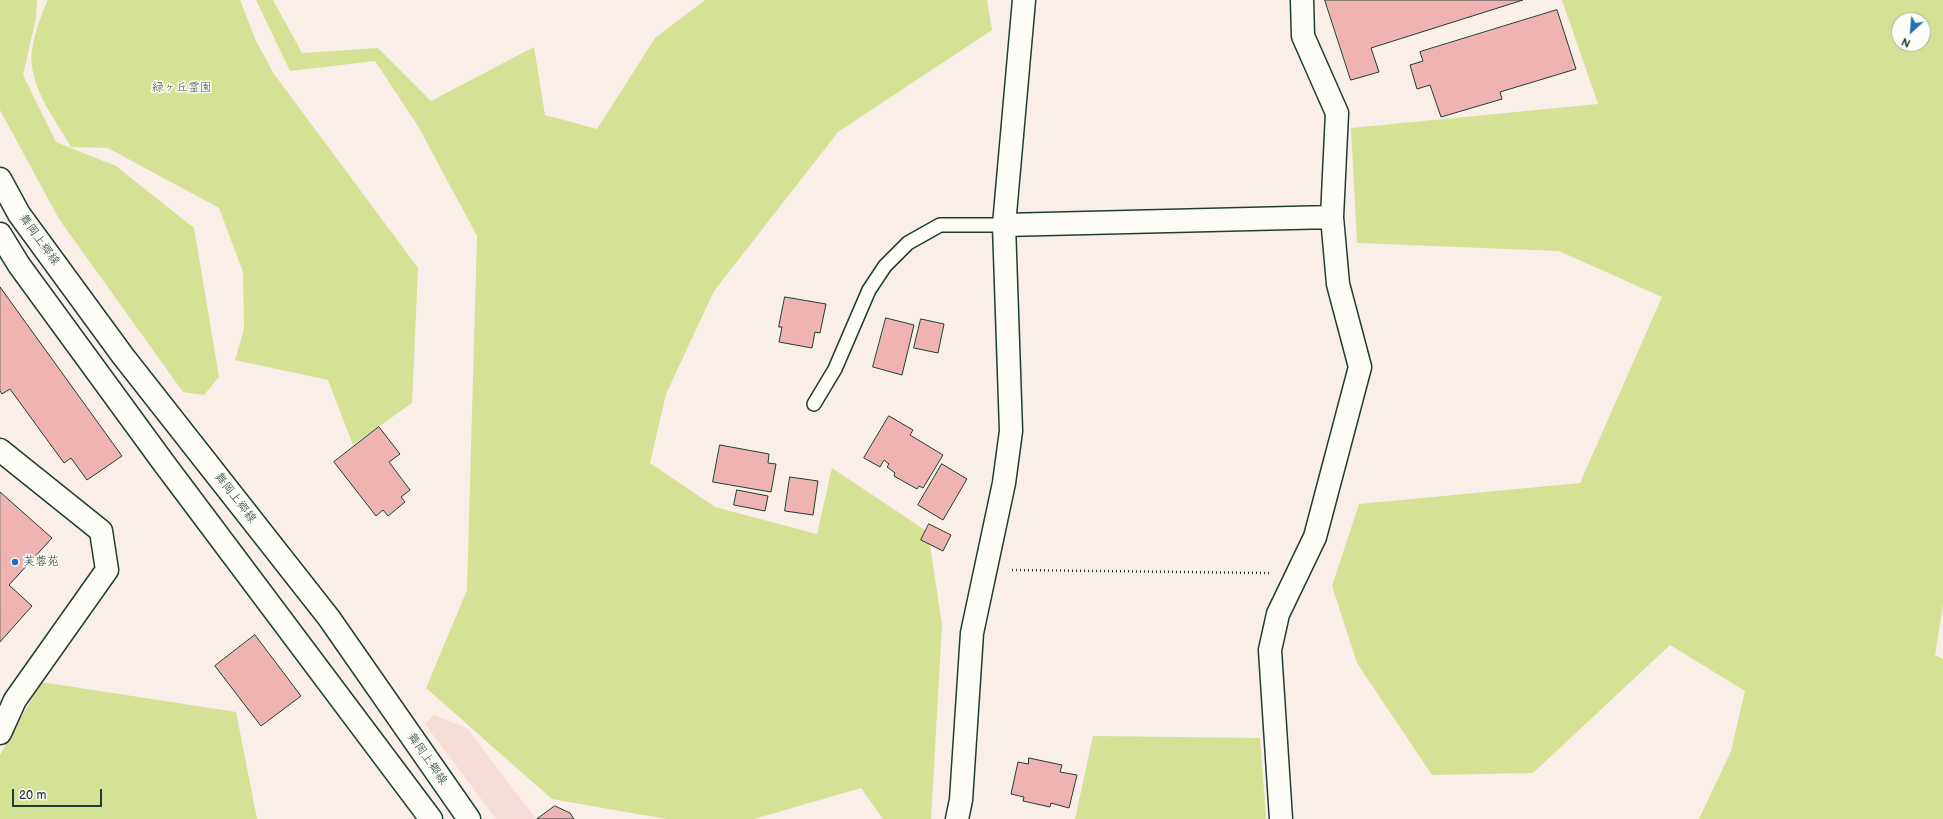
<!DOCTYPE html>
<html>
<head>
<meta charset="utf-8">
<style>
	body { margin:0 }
	#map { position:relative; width:1943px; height:819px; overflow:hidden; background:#faeee9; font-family:"Balsamiq Sans",sans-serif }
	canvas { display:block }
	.north { position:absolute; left:1891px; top:12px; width:40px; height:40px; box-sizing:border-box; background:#fdfcf7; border:1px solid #a4b0a9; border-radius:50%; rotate:206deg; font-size:11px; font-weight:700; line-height:16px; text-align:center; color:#1f3d34 }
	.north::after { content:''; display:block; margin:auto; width:14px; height:18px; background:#1f6fb2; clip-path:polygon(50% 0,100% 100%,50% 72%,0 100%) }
	.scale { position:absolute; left:12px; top:789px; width:90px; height:18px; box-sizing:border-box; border:2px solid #1f3d34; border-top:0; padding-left:5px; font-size:12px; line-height:14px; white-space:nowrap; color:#1f3d34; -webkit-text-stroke:3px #fdfcf7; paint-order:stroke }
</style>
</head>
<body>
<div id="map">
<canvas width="1943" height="819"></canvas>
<div class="north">N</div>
<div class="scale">20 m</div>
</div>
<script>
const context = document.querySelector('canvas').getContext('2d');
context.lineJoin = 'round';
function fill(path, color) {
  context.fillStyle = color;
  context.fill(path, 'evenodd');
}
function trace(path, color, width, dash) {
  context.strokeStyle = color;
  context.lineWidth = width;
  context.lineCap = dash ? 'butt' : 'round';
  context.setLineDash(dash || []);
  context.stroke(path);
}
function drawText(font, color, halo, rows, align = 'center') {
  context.font = font + ' "Balsamiq Sans","Klee One",sans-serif';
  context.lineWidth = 3;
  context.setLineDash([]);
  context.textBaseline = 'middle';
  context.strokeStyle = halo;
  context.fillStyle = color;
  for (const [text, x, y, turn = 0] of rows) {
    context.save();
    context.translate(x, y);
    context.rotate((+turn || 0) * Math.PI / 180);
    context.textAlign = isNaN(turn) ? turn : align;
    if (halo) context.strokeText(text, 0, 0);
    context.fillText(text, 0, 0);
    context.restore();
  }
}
fill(new Path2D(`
	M434,715L467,728L536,819H496L425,724Z`), '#f7ddd8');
fill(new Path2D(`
	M0,0H37L36,18L23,75L56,142L116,166L194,228L219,377L204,395L183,392L59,219L0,110Z
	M48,0H240L256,41L274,74L418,268L412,403L353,445L328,380L235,360L244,329L243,272L219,208L108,148L71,147C57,122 35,95 32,66C29,47 40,17 48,0Z
	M256,0H273L302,53L378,48L431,101L534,47L545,115L597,129L655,38L705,0H987L992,30L838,132L714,291L666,394L650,463L715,507L817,534L832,468L928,532L942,625L931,819H883L861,788L754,819H666L552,799L426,688L467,590L477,236L418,126L375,61L290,71Z
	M1562,0H1943V605L1935,655L1943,659V819H1699L1731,751L1745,691L1670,645L1533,773L1432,775L1357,663L1332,586L1359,504L1580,483L1662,297L1559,251L1357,243L1351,128L1598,104ZM1899,20H1923V44H1899Z
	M41,682L236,712L257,819H0V755Z
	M1093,736L1260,738L1266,816L1265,819H1075Z`), '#d5e194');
const building = new Path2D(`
	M1325,0H1523L1371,48L1379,72L1351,80Z
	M1557,10L1576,69L1500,92L1502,99L1441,117L1430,85L1417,89L1410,65L1423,61L1420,52Z
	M0,287L122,456L87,480L71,458L64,463L10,389L2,394L0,391Z
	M785,297L826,304L820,333L815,332L812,348L779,342L782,327H779Z
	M886,318L914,325L902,375L873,367Z
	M921,319L944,324L938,353L914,348Z
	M889,416L913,430L910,435L943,455L923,488L919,486L917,489L894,476L895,473L887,467L889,464L884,460L880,467L864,458Z
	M379,427L400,454L389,462L410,490L401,497L405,502L388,516L383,510L376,516L334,462Z
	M720,445L769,454L768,463L776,464L771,492L713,482Z
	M942,464L967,479L943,520L918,505Z
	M790,477L818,481L813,515L785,511Z
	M737,490L768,496L765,511L734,505Z
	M0,492L52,538L9,585L32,606L0,642Z
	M929,524L951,535L943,551L921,540Z
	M255,635L301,696L261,726L215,666Z
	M1029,758L1062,765L1060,772L1077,775L1069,808L1051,803L1050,807L1023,801L1024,797L1011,794L1018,762L1028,764Z
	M555,806L570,813L574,819H537Z`);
fill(building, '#efb4b1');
trace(building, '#1f3d34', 1);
const lane = new Path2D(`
	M814,404L835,369L869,290L885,266L908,243L940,225H1004`);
const street = new Path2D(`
	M1004,225L1332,217
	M0,450L101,531L107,570L15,700L0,733
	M1281,819L1270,650L1278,614L1315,537L1360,367L1338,284L1332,217L1337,113L1303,36L1302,0`);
const secondary = new Path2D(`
	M0,179L19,214L123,356L329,618L469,819
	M0,234L19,265L163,462L431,819
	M957,819L961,800L972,633L1004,483L1011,431L1004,225L1024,0`);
trace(lane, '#1f3d34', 16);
trace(street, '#1f3d34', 25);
trace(secondary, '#1f3d34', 25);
trace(new Path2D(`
	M1012,570L1269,573`), '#1f3d34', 2.5, [1, 3]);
trace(lane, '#fdfcf7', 13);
trace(street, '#fdfcf7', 22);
trace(secondary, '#fdfcf7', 22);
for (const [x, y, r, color] of [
	[15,562,4,"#1f6fb2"]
]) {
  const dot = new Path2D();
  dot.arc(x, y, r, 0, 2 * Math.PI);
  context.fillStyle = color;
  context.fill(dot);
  trace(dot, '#fdfcf7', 1.5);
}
drawText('12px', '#435e47', '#fdfcf7', [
	["緑ヶ丘霊園",182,88]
]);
drawText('12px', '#1f3d34', '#fdfcf7', [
	["舞岡上郷線",39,240,54],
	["舞岡上郷線",235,498,52],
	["舞岡上郷線",427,759,55]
]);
drawText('12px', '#1f3d34', '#fdfcf7', [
	["芙蓉苑",23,562]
], 'left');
</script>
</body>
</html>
